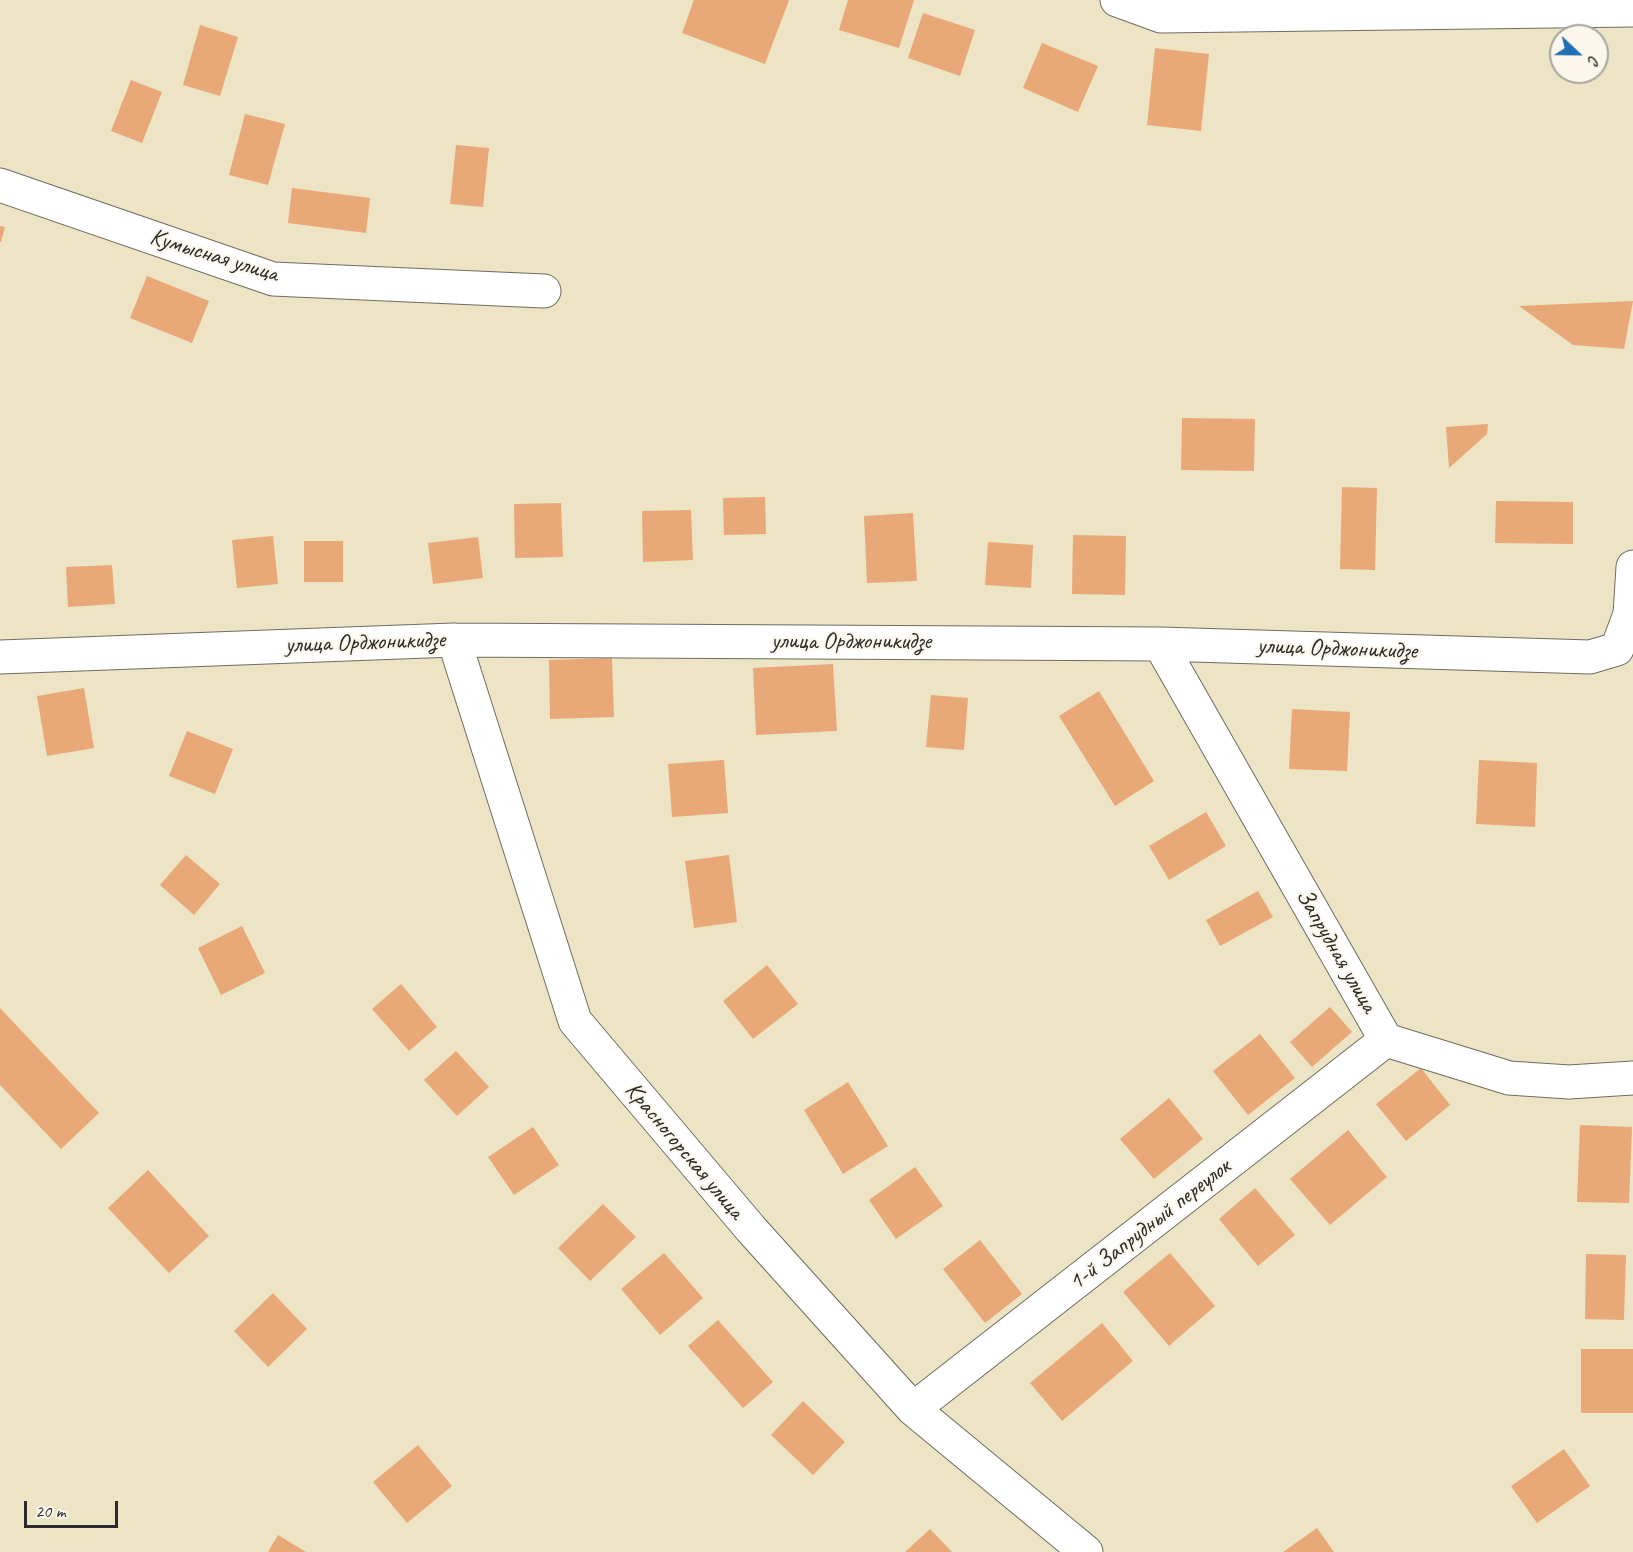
<!DOCTYPE html>
<html>
<head>
<meta charset="utf-8">
<style>
	body { margin:0 }
	#map { position:relative; width:1633px; height:1552px; overflow:hidden; background:#ece4c4; font-family:Caveat,sans-serif }
	canvas { display:block }
	.north { position:absolute; left:1549px; top:24px; width:60px; height:60px; box-sizing:border-box; background:#fbf7ec; border:2px solid #a8a59f; border-radius:50%; rotate:112deg; font-size:16px; font-weight:700; line-height:24px; text-align:center; color:#2b2b2b }
	.north::after { content:''; display:block; margin:auto; width:21px; height:27px; background:#1f6fb2; clip-path:polygon(50% 0,100% 100%,50% 72%,0 100%) }
	.scale { position:absolute; left:24px; top:1501px; width:94px; height:27px; box-sizing:border-box; border:3px solid #2b2b2b; border-top:0; padding-left:8px; font-size:18px; line-height:21px; white-space:nowrap; color:#2b2b2b; -webkit-text-stroke:4px #fbf7ec; paint-order:stroke }
</style>
</head>
<body>
<div id="map">
<canvas width="1633" height="1552"></canvas>
<div class="north">С</div>
<div class="scale">20 m</div>
</div>
<script>
const context = document.querySelector('canvas').getContext('2d');
context.lineJoin = 'round';
function fill(path, color) {
  context.fillStyle = color;
  context.fill(path, 'evenodd');
}
function trace(path, color, width, dash) {
  context.strokeStyle = color;
  context.lineWidth = width;
  context.lineCap = dash ? 'butt' : 'round';
  context.setLineDash(dash || []);
  context.stroke(path);
}
function drawText(font, color, halo, rows, align = 'center') {
  context.font = font + ' Caveat,sans-serif';
  context.lineWidth = 4.5;
  context.setLineDash([]);
  context.textBaseline = 'middle';
  context.strokeStyle = halo;
  context.fillStyle = color;
  for (const [text, x, y, turn = 0] of rows) {
    context.save();
    context.translate(x, y);
    context.rotate((+turn || 0) * Math.PI / 180);
    context.textAlign = isNaN(turn) ? turn : align;
    if (halo) context.strokeText(text, 0, 0);
    context.fillText(text, 0, 0);
    context.restore();
  }
}
fill(new Path2D(`
	M694,0H789L765,64L682,33Z
	M848,0H914L899,48L839,30Z
	M923,13L975,30L960,76L908,58Z
	M200,25L238,37L220,96L183,85Z
	M1042,43L1098,66L1078,112L1023,88Z
	M1155,48L1209,54L1201,131L1147,125Z
	M131,80L162,92L142,143L111,131Z
	M245,114L285,124L268,185L229,175Z
	M456,145L489,148L483,207L450,204Z
	M292,188L370,198L366,233L288,223Z
	M0,226L5,227L1,242H0Z
	M147,276L209,301L192,343L130,318Z
	M1633,301L1624,349L1573,345L1519,306Z
	M1182,418L1255,419L1254,471L1181,470Z
	M1488,424L1487,434L1449,468L1446,427Z
	M1342,487L1377,488L1375,570L1340,569Z
	M765,497L766,534L724,535L723,498Z
	M1496,501L1573,502V544L1495,543Z
	M561,503L563,557L515,558L514,504Z
	M691,510L693,560L643,562L642,511Z
	M913,513L917,581L867,583L864,516Z
	M1073,535L1126,536L1125,595L1072,594Z
	M273,536L278,584L237,588L232,540Z
	M478,537L483,578L433,584L428,543Z
	M304,541H343V582H304Z
	M988,542L1033,545L1031,588L985,585Z
	M112,565L115,604L68,607L66,567Z
	M612,658L614,717L550,719L549,660Z
	M833,664L837,731L756,735L753,668Z
	M84,688L94,748L47,756L37,696Z
	M1099,691L1154,781L1115,806L1059,716Z
	M931,695L968,698L964,750L926,747Z
	M1292,709L1350,712L1347,771L1289,769Z
	M187,731L233,749L215,794L169,776Z
	M724,760L728,813L672,817L668,764Z
	M1479,760L1537,763L1535,827L1476,824Z
	M1206,812L1226,846L1169,880L1149,846Z
	M186,855L220,884L194,915L160,885Z
	M729,855L737,922L694,928L685,861Z
	M1258,891L1273,917L1220,946L1206,920Z
	M242,926L265,973L221,995L198,948Z
	M767,965L798,1004L753,1039L723,1001Z
	M401,984L437,1027L409,1051L372,1009Z
	M1330,1007L1352,1032L1312,1067L1290,1042Z
	M0,1008L99,1113L61,1149L0,1085Z
	M1260,1034L1295,1078L1248,1115L1213,1071Z
	M456,1051L489,1087L457,1116L424,1080Z
	M1421,1068L1450,1105L1406,1141L1376,1104Z
	M848,1082L888,1146L843,1174L804,1110Z
	M1169,1098L1203,1139L1154,1179L1120,1139Z
	M1580,1125L1632,1127L1629,1203L1577,1202Z
	M533,1127L559,1165L514,1195L488,1157Z
	M1348,1130L1387,1177L1330,1225L1290,1179Z
	M915,1167L943,1206L896,1239L869,1200Z
	M148,1170L209,1236L169,1273L108,1208Z
	M1255,1188L1295,1235L1258,1266L1219,1219Z
	M603,1204L636,1237L590,1281L558,1248Z
	M980,1240L1022,1294L985,1323L943,1269Z
	M664,1253L703,1298L660,1335L621,1289Z
	M1170,1253L1215,1306L1169,1346L1123,1292Z
	M1586,1254L1626,1255L1624,1320L1585,1319Z
	M273,1293L307,1329L268,1367L234,1331Z
	M718,1320L773,1382L743,1408L688,1346Z
	M1102,1323L1133,1361L1062,1421L1030,1383Z
	M1581,1349H1633V1413H1581Z
	M803,1401L845,1442L813,1475L771,1435Z
	M418,1445L452,1486L407,1523L373,1482Z
	M1564,1449L1590,1486L1537,1523L1511,1486Z
	M1317,1528L1334,1552H1283Z
	M930,1529L952,1552H905Z
	M278,1535L306,1552H268Z`), '#e9a878');
const minor = new Path2D(`
	M1117,0L1161,16L1633,10
	M0,185L273,279L544,291
	M454,640L575,1021L751,1229L913,1409L1086,1552
	M1160,644L1386,1040L1509,1078L1569,1082L1633,1078
	M0,657L454,640L1160,644L1590,657L1617,649L1630,614L1633,567
	M913,1409L1386,1040`);
trace(minor, '#6f6c61', 35);
trace(minor, '#fff', 33);
drawText('24px', '#2b2b2b', '#fbf7ec', [
	["Кумысная улица",214,256,17],
	["улица Орджоникидзе",851,642],
	["улица Орджоникидзе",365,643,-2],
	["улица Орджоникидзе",1337,649,2],
	["Запрудная улица",1336,951,60],
	["Красногорская улица",684,1151,50],
	["1-й Запрудный переулок",1150,1225,-38]
]);
</script>
</body>
</html>
